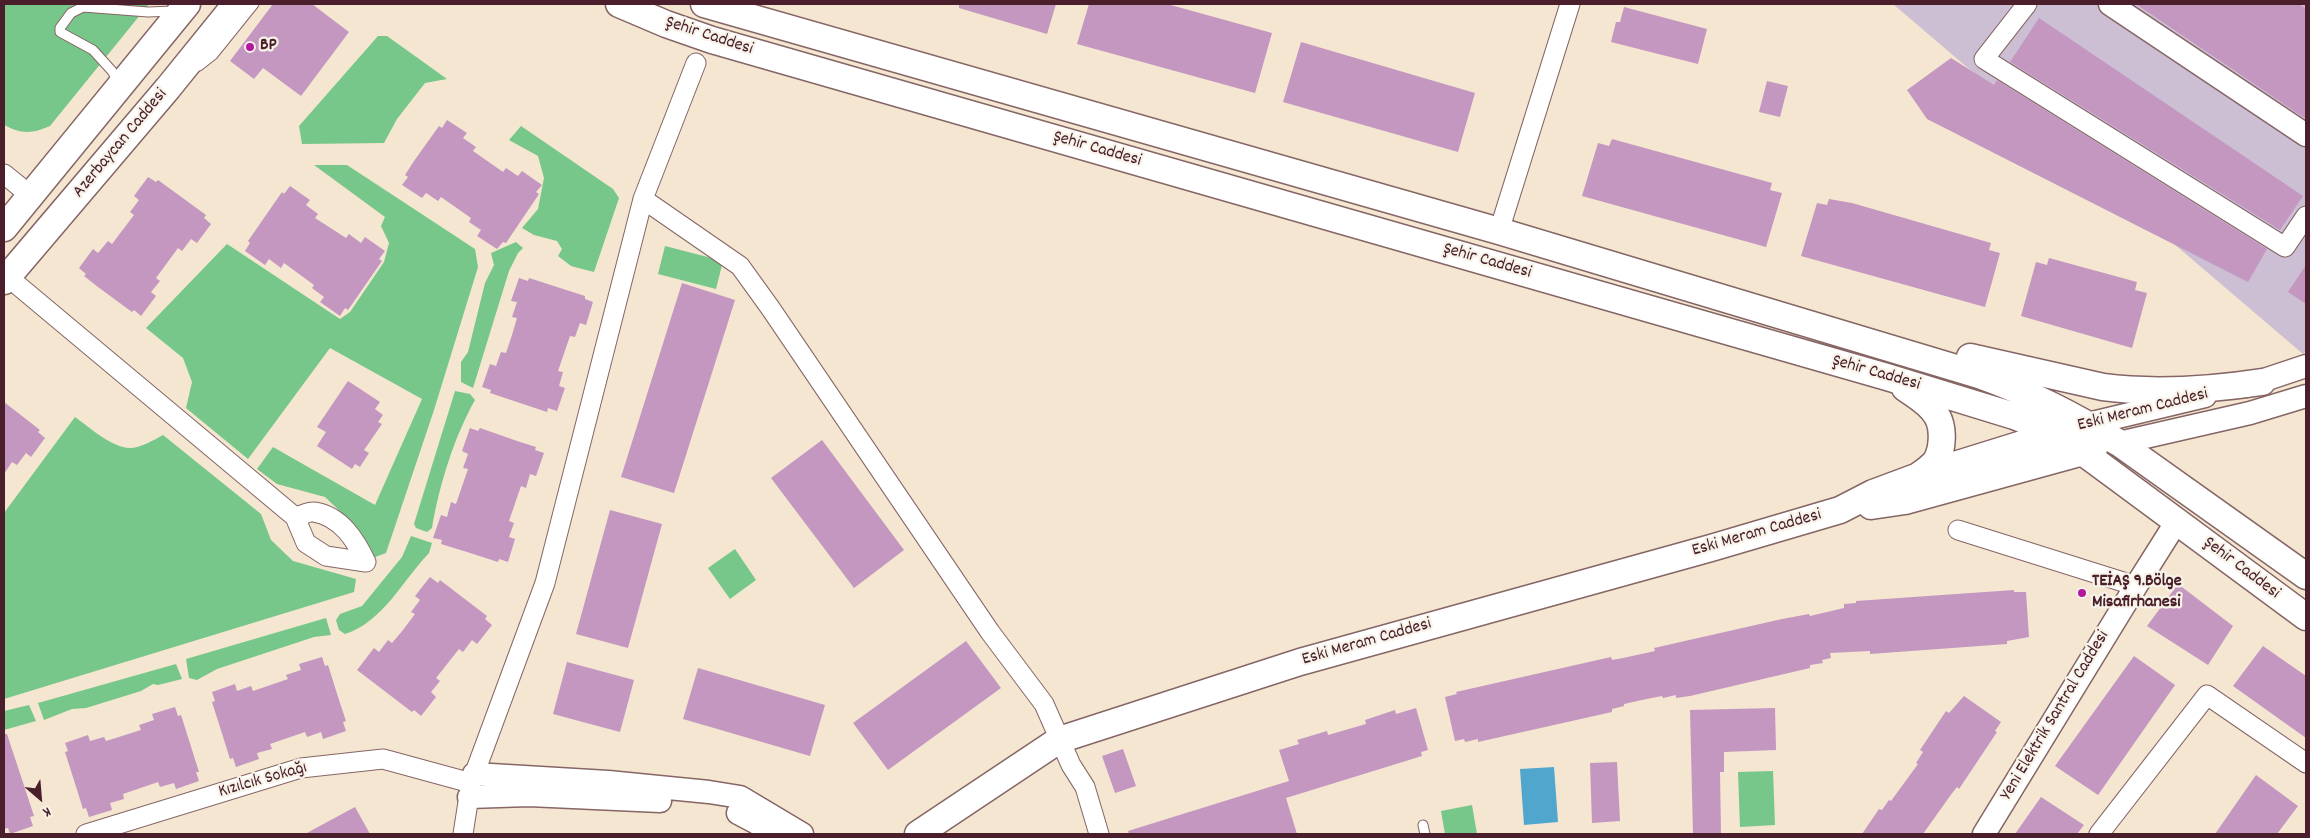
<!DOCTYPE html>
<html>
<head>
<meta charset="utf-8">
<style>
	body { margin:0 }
	#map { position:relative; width:2310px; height:838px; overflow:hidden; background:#f4e6d1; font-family:Dekko,sans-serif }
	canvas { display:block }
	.frame { position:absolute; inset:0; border:5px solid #4a1f2b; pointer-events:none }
	.north { position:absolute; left:15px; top:773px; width:50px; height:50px; -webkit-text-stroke:4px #f7f3e8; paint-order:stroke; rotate:153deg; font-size:14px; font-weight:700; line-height:20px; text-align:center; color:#4a1f2b }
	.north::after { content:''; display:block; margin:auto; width:18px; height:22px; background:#4a1f2b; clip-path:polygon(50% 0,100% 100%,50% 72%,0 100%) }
</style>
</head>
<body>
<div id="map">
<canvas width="2310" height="838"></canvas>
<div class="frame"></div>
<div class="north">K</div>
</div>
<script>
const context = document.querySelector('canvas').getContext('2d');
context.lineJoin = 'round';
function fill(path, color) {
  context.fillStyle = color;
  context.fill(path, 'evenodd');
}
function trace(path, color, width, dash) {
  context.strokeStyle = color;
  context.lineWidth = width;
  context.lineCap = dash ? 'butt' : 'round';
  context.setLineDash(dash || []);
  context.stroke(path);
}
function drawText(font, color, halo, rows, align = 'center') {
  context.font = font + ' Dekko,sans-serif';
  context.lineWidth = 4.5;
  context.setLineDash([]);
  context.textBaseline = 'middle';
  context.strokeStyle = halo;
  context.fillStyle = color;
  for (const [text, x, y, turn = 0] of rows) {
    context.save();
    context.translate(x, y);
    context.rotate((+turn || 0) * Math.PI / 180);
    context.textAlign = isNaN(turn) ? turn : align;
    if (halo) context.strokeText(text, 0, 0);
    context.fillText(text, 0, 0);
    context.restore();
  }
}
fill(new Path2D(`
	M1893,4H2306V351L2303,354Z`), '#ccbed3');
fill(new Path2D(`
	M4,4H149L50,126C32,134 21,134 4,125Z
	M378,36H387L447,79L425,83L397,119L384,143L302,144L299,126Z
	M521,126L613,189L619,198L594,272L571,266L558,256L562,249L557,241L534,235L522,228L538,209L544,178L538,156L509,140Z
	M314,165H347L475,249L478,267L434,410L386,553L370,559L347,518L325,497L277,484L257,469L273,447L375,505L422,399L330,348L248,459L186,408L192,382L183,358L146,328L227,244L340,319L350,312L384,262L389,243L381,226L385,217Z
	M516,242L523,248L518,253L509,271L473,388L461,382V362L468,352L485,283L494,265L491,253Z
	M665,246L723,261L716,289L658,274Z
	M455,391L470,394L475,400C454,437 439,486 432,528L427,532L416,528L414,524Z
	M75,417C89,427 112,448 130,448C140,448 154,440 163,435L261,514L271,540L293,561L356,579L354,592L4,699V513Z
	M411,536L432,543L429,553C403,580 383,622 345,634L339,630L336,620L340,614L362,606L402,557Z
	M735,549L756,580L730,599L708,568Z
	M326,618L331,635L314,637L217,669L197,680L189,678L186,659Z
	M176,664L182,679L158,685L153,684L141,691L86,708L72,709L44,720L38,703Z
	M29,705L36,721L4,730V711Z
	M1773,771L1775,825L1740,827L1738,772Z
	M1472,805L1477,834H1445L1441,811Z`), '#76c789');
fill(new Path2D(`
	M1554,767L1558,822L1524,825L1520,769Z`), '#50a6cc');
fill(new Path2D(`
	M273,4H312L349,32L301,96L263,68L254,79L230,61Z
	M959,4H1056L1047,34L959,8Z
	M1089,4H1167L1272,33L1255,93L1077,44Z
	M2136,4H2299L2306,9V119Z
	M1624,7L1707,29L1698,64L1611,42L1616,22H1620Z
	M2039,18L2303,196L2280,230L2010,62Z
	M1301,42L1475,93L1458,152L1283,102Z
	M1951,58L1994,85L1997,80L2267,249L2248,282L1927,119L1907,90Z
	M1767,81L1788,86L1780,117L1759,112Z
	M447,120L467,133L463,138L476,147L473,151L503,172L506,168L518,176L522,171L542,185L536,192L539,194L506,243L503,242L497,249L477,236L481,230L469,222L471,218L441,197L438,201L426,193L422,198L402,185L408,177L405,175L414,161L439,126L442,128Z
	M1612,139L1772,183L1770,190L1782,193L1766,247L1582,196L1598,143L1609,146Z
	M148,177L156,182L158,180L206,215L204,218L211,224L197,243L191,239L182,251L178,248L156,278L160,281L151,292L156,296L141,316L134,310L132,312L98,287L84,276L86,274L79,268L93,249L98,253L108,241L112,244L134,215L130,212L139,200L134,196Z
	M290,186L310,200L306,205L318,214L315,218L346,238L349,234L361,243L365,237L385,251L379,259L382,261L348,310L345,308L340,316L320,302L324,297L312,288L314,285L284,263L281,268L269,259L265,265L245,251L250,243L248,241L282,192L284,194Z
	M1829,199L1852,203L1991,243L1989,250L2000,253L1985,307L1801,256L1817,203L1827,205Z
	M2049,258L2137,282L2135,290L2147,293L2132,348L2021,316L2036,262L2047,265Z
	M2306,265V304L2288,292Z
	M519,278L528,281L529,278L585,296V299L593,302L586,325L580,323L575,337L570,336L558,371L563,372L559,386L565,388L557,411L548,408L547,412L490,393L491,390L482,387L490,364L496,366L501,352L506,353L512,335L517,318L512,317L517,302L511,301Z
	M682,283L735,300L674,493L621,477Z
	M348,381L380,402L375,409L383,415L378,422L382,424L364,450L369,453L360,467L355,464L352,469L317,446L326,432L317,427Z
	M4,402L40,430L38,432L45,438L31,457L26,453L17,465L12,462L4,474Z
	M470,428L478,431L480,428L520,442L536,447L535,450L544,453L536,476L530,474L526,488L521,486L509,521L514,523L509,537L515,539L508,562L499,559L498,562L467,552L441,544L442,540L433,538L441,515L447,517L451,502L456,504L468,469L463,468L468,454L462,451Z
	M822,440L904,550L854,588L771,478Z
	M610,510L662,524L628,648L576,634Z
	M430,577L438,583L440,580L487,616L485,619L492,625L477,644L472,640L463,652L459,649L436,678L440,681L431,692L436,697L421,716L414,710L412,712L357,670L374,648L379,652L388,640L392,643L403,630L415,614L411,612L420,600L415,596Z
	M2178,584L2233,626L2208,665L2147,626Z
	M2014,590V592H2026L2029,637L2007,641V644L1870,654V651L1830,653L1831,658L1822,660L1823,663L1810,665V668L1690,696L1676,698V695L1663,698L1662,696L1642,700L1624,704V706L1612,709V712L1478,742V739L1465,742L1464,739L1455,741L1445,697L1457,694L1456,692L1611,657L1612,660L1623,658L1655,651L1654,648L1782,619L1809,614L1810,616L1844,608V604L1856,603V601Z
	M966,641L1001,688L888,770L853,723Z
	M2263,646L2306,676V738L2233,686Z
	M2134,656L2175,685L2098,795L2055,766Z
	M322,657L325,666L328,665L339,700L346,721L343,722L346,731L323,739L321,732L307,737L305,732L270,744L272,749L257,753L259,759L236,767L233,758L230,759L225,743L212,702L215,701L212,692L235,684L237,691L251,686L253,691L288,679L286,675L301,670L299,664Z
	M567,662L634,680L620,732L553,714Z
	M698,668L825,705L810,756L683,719Z
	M1964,696L2001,722L1995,731L1997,732L1959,789L1957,787L1950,796L1923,834H1862L1879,809L1882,810L1889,800L1891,801L1918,764L1916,763L1923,752L1920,750L1946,711L1949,713Z
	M175,707L178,716L181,715L199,772H196L199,781L176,789L174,783L160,787L158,782L123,794L124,799L110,803L112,810L89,817L86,808L83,809L78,793L65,752L68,751L65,743L88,735L90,741L104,737L106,741L141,730L139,725L154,720L152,714Z
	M1416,708L1428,750L1421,752L1422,756L1286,798L1297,834H1129L1128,831L1289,781L1279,750L1299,744L1297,740L1327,731L1328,735L1366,724L1365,720L1395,710L1396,714Z
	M1775,708L1776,750L1724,752V772H1720L1721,834H1693L1690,710Z
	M4,734H7L34,816L30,817L33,826L10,834L8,828L4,829Z
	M1123,749L1136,786L1115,793L1102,756Z
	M1617,762L1620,821L1592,823L1590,763Z
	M2256,775L2298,806L2277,834H2215Z
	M2041,797L2084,825L2077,834H2015Z
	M355,807L370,834H305Z`), '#c397c0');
const service = new Path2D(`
	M199,66L213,55L254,4
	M119,83L112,71L93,50L60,32V28L71,13L83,7L148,12L174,11
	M1423,825L1425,834`);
const minor = new Path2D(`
	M2027,4L1984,59L2285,247L2306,216
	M4,174L30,195
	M643,199L740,266L771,309L990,632L1044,704L1071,765L1085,787L1099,834
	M1499,231L1570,4
	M8,277L295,517L306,543L326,556L366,562C356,541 341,516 314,512C309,511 301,516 295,517
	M1958,530L2136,586
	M86,834L301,768L383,759L471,783
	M463,834L471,783L545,583L643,199L696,63
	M2099,834L2207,695L2306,763`);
const tertiary = new Path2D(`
	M2110,4L2306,135
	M2246,386L2306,366
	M2088,424L2205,396
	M2119,443L2250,413L2306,396
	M474,774L608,782L709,792L740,797L802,834
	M469,797L529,795L660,801
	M738,813L757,823L769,834
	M1984,834L2136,586L2177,521`);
const secondary = new Path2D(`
	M619,4L666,24L712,40L1887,377L2014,416L2057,433L2306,617
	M704,4L1499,231L1979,375C2032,394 2071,414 2119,443L2306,576
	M4,228L187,4
	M4,281L168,88L236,4
	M1970,357L2103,387C2157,394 2209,390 2262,382
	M1905,388C1916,396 1930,403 1937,416C1944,428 1943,449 1936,461C1931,467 1924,472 1918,476
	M1871,506L1905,501L2094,449
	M918,834L1059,740L1300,662L1711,548L1840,510L1873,493L1916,477L2064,431`);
trace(service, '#866565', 11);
trace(minor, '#866565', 21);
trace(tertiary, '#866565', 25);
trace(secondary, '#866565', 29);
trace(service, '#fff', 9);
trace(minor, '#fff', 19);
trace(tertiary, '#fff', 22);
trace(secondary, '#fff', 26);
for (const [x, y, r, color] of [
	[250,47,5,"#b5179e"],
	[2082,593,5,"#b5179e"]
]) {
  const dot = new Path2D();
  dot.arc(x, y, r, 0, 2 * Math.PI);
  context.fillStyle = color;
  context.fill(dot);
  trace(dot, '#f7f3e8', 2);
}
drawText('18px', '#4a1f2b', '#f7f3e8', [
	["Şehir Caddesi",709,37,18],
	["Azerbaycan Caddesi",121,144,-50],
	["Şehir Caddesi",1097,150,16],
	["Şehir Caddesi",1487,262,16],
	["Şehir Caddesi",1876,374,16],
	["Eski Meram Caddesi",2143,411,-14],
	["Eski Meram Caddesi",1757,534,-16],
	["Şehir Caddesi",2241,569,37],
	["Eski Meram Caddesi",1367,643,-16],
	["Yeni Elektrik Santral Caddesi",2056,716,-59],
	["Kızılcık Sokağı",263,781,-16]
]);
drawText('bold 18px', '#4a1f2b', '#f7f3e8', [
	["BP",260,47],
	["TEİAŞ 9.Bölge",2092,583],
	["Misafirhanesi",2092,604]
], 'left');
</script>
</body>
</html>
